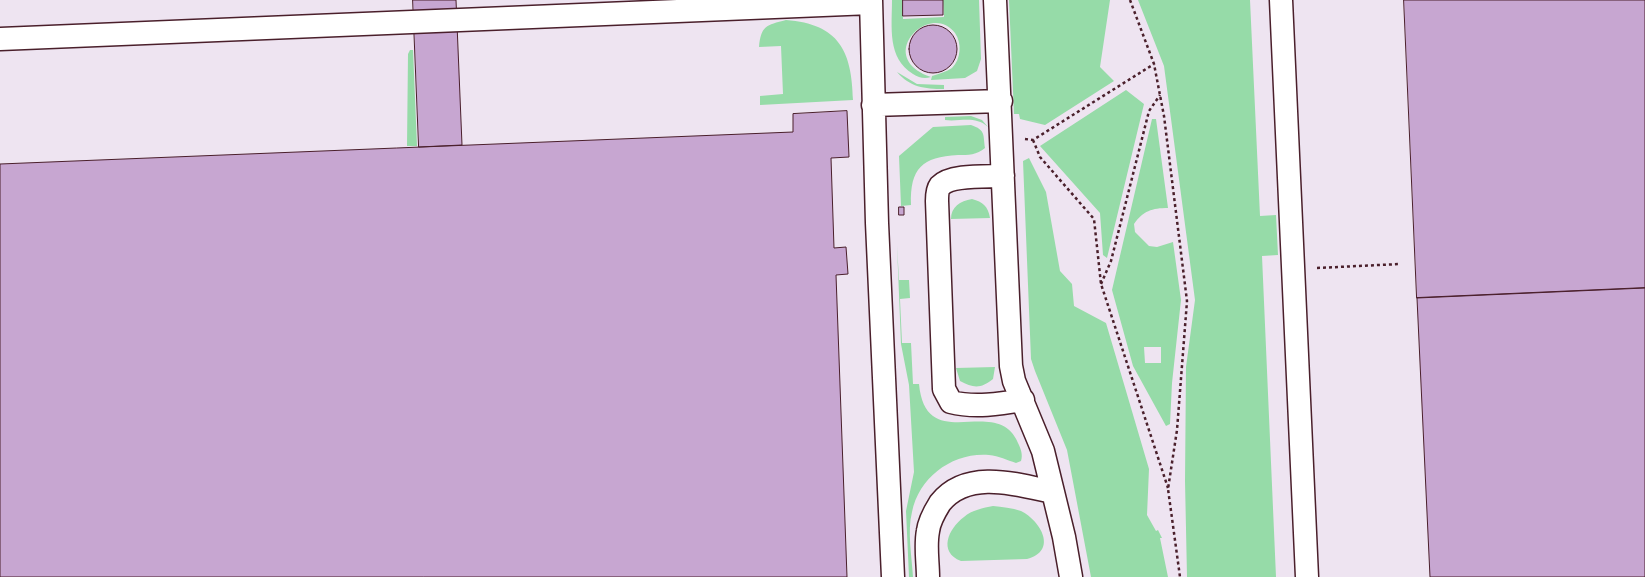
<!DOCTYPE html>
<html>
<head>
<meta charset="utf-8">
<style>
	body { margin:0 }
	canvas { display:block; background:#fff }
</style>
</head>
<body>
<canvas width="1645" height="577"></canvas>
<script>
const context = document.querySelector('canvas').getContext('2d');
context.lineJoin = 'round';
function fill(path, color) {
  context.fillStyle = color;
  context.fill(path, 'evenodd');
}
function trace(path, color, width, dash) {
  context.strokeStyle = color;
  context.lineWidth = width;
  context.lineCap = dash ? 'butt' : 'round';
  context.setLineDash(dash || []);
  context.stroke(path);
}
fill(new Path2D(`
	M0,0H1208L1232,577H0Z
	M1229,0H1645V577H1254Z`), '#eee4f1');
fill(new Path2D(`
	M892,0H902L903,19L944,17L943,0H979L981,59L977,71L965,78L931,80L932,76C938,74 946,72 952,68C961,59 962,43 955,33C930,0 873,57 931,77C925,79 919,78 913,74C887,58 892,27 892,0Z
	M1009,0H1110L1100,67L1114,81L1045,125L1020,119L1019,114H1014Z
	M1138,0H1250L1260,216L1276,215L1278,255L1262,256L1276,577H1187L1185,481L1186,367L1195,300L1164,66Z
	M786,20C839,24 852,51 853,100L760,105V96L783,94L781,46L759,47C761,26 766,25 786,20Z
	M410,50H413L417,146H407L408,54Z
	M897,72L917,84L944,85V89C924,89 910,87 897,72Z
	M1126,90L1144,104L1107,258L1103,255L1100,213L1040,146Z
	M971,116L982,120L988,127C975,115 960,122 945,120V117Z
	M1152,119H1156L1168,208C1152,208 1143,211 1134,224L1135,232L1149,246L1157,247L1173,242L1181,300L1172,383L1170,424L1166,426L1133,366L1112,290ZM1161,347V363H1145L1144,347Z
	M971,125C986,130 983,135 985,148C977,155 968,155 958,155C922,157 910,168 911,205L901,206L899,156L933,127Z
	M1029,158L1046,192L1060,271L1072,284L1074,306L1106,323L1149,469L1147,515L1156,531L1158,530L1162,538H1160L1168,577H1091L1067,450L1035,371L1031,359L1023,161Z
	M972,199C983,202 988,206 990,218L951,219C951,207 960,201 972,199Z
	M897,245L899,280H909L910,298L900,299L902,343H911L913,384H919C926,457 997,393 1018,443C1021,449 1023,455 1021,461L1016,463C1007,460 999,456 989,455C953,452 919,477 912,512C907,531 912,558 913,577H909L906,511L914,472L909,385L901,344Z
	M995,367L993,379C981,389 973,388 960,381L956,368Z
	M993,506C1002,507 1012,508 1021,511C1041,521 1058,551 1027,559L961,561C938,552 948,529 964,517C972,510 983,508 993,506Z`), '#96dba8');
const building = new Path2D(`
	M413,0H456L462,145L419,147Z
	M903,0H943V15L903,16Z
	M1404,0H1645V288L1417,298Z
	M909 49a24 24 0 1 1 48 0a24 24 0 1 1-48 0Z
	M847,111L849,157L831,158L834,248L846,247L848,274L836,275L847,577H0V164L793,132V114Z
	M899,207H904V215H899Z
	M1645,288V577H1430L1417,298Z`);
fill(building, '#c7a6d1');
trace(building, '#4a1f2b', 1);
const minor = new Path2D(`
	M871,0L877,223L893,577
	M995,0L1011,366L1014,381L1043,451L1064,537L1071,577
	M1281,0L1307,577
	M0,39L871,3
	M873,105L1001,101
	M1003,176C988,177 951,174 940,186C937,190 937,196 937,201L944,389L951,402C974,408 1000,404 1023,400
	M928,577C928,562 925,546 928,531C929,522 935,511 940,503C967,469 1016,484 1052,492`);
trace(minor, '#4a1f2b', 25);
trace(new Path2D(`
	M1130,0L1154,64L1164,116L1187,301L1177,430L1168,489L1180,577
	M1025,139L1033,140L1154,64
	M1033,140L1040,157L1094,219L1101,284L1168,488
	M1317,268L1400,264
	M1101,284L1111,261L1149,111L1160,95`), '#4a1f2b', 2.5, [3, 3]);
trace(minor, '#fff', 22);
</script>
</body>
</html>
